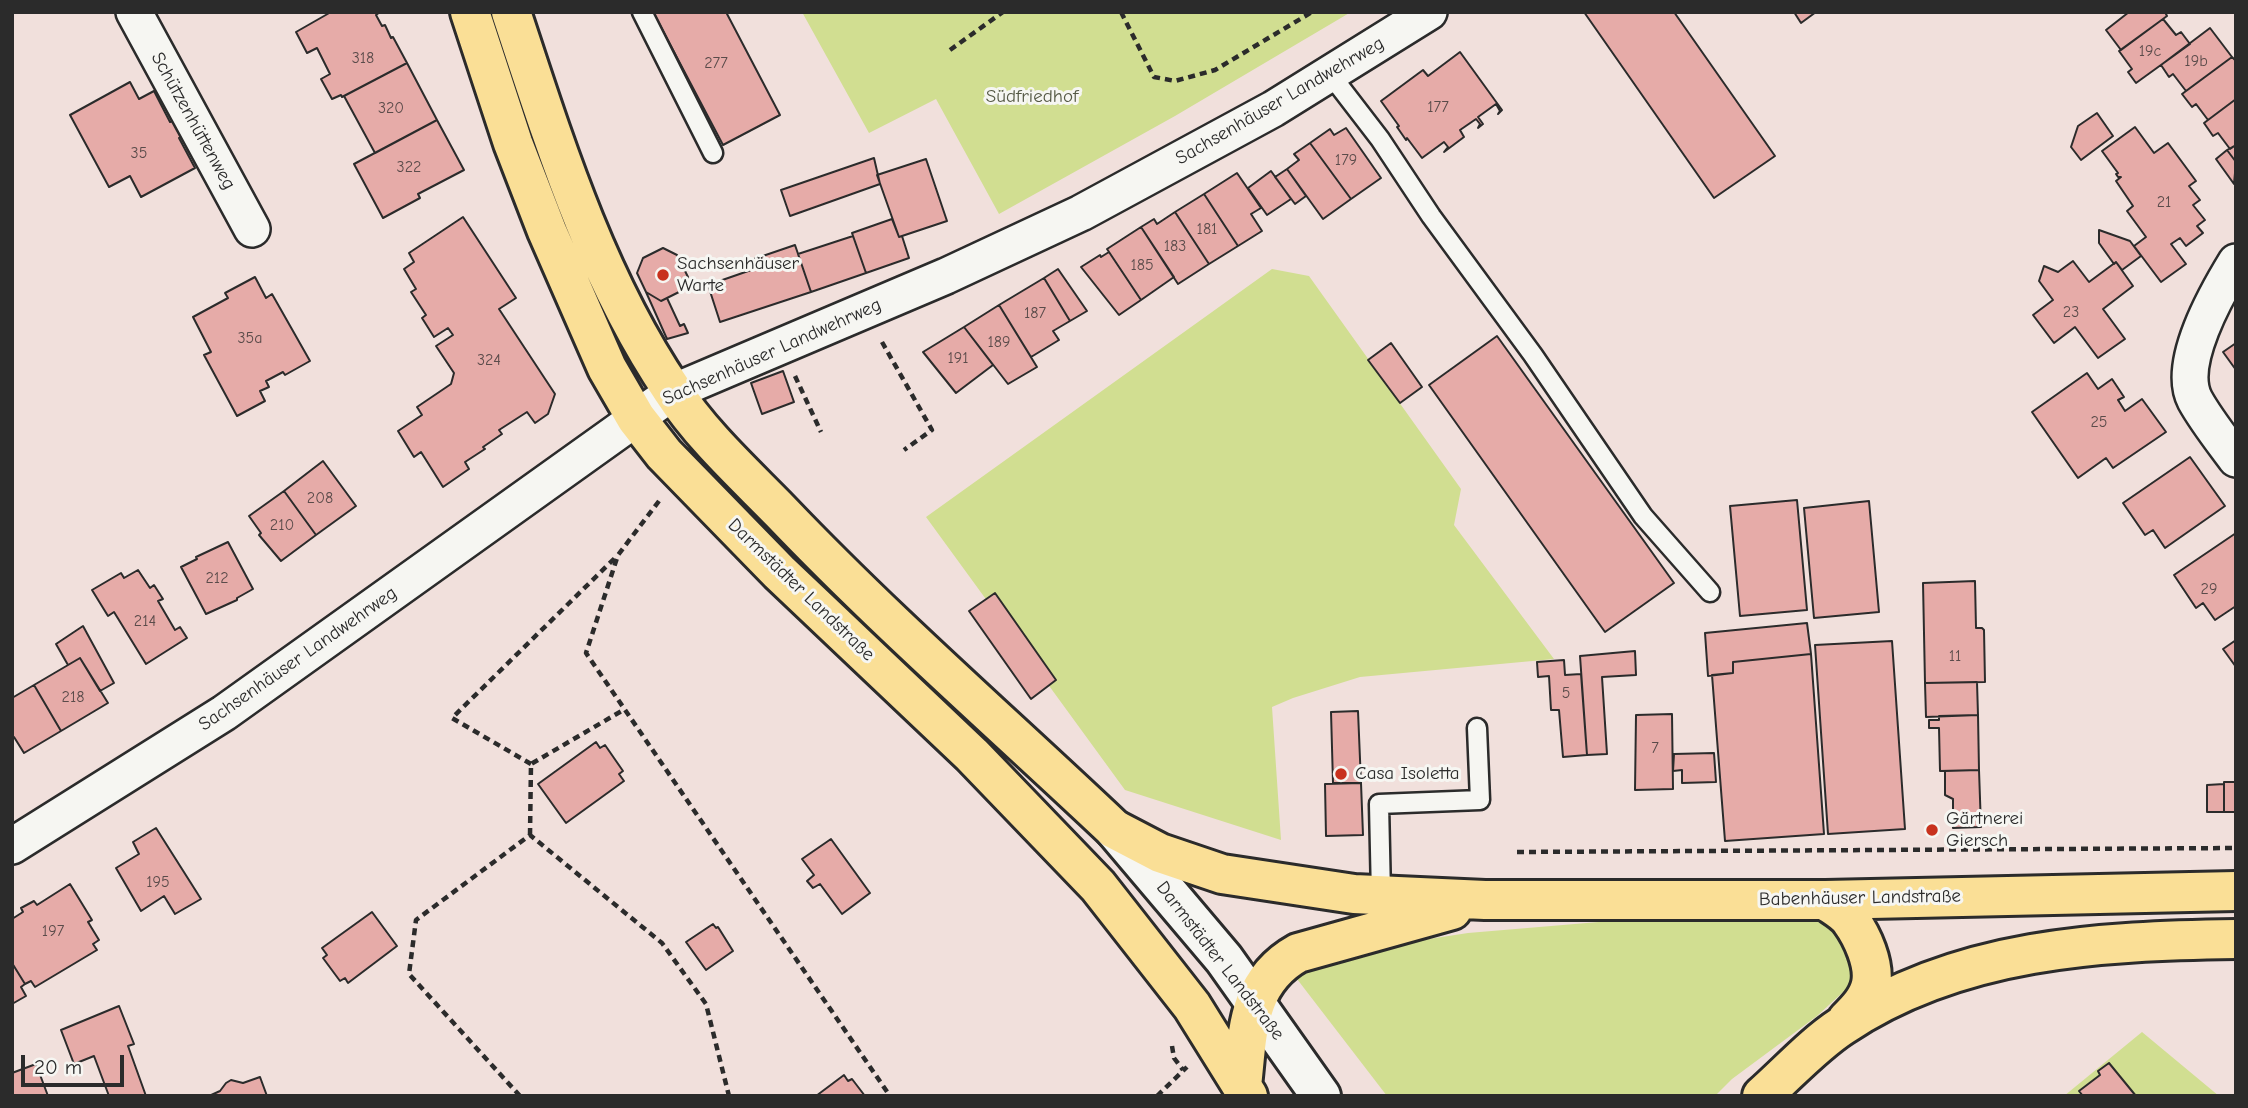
<!DOCTYPE html>
<html>
<head>
<meta charset="utf-8">
<style>
	body { margin:0 }
	#map { position:relative; width:2248px; height:1108px; overflow:hidden; background:#f1e0dc; font-family:"Comic Neue",sans-serif }
	canvas { display:block }
	.frame { position:absolute; inset:0; border:14px solid #2b2b2b; pointer-events:none }
	.scale { position:absolute; left:21px; top:1055px; width:103px; height:32px; box-sizing:border-box; border:4px solid #2b2b2b; border-top:0; padding-left:9px; font-size:21px; line-height:24px; white-space:nowrap; color:#2b2b2b; -webkit-text-stroke:5px #f6f6f2; paint-order:stroke }
</style>
</head>
<body>
<div id="map">
<canvas width="2248" height="1108"></canvas>
<div class="frame"></div>
<div class="scale">20 m</div>
</div>
<script>
const context = document.querySelector('canvas').getContext('2d');
context.lineJoin = 'round';
function fill(path, color) {
  context.fillStyle = color;
  context.fill(path, 'evenodd');
}
function trace(path, color, width, dash) {
  context.strokeStyle = color;
  context.lineWidth = width;
  context.lineCap = dash ? 'butt' : 'round';
  context.setLineDash(dash || []);
  context.stroke(path);
}
function drawText(font, color, halo, rows, align = 'center') {
  context.font = font + ' "Comic Neue",sans-serif';
  context.lineWidth = 6;
  context.setLineDash([]);
  context.textBaseline = 'middle';
  context.strokeStyle = halo;
  context.fillStyle = color;
  for (const [text, x, y, turn = 0] of rows) {
    context.save();
    context.translate(x, y);
    context.rotate((+turn || 0) * Math.PI / 180);
    context.textAlign = isNaN(turn) ? turn : align;
    if (halo) context.strokeText(text, 0, 0);
    context.fillText(text, 0, 0);
    context.restore();
  }
}
fill(new Path2D(`
	M802,12H1351L1175,116L999,214L936,99L869,133Z
	M1272,269L1309,276L1461,489L1454,525L1554,659L1360,677L1293,698L1272,707L1281,840L1125,790L926,517Z
	M1808,913L1844,935L1854,982L1817,1016L1732,1079L1715,1096H1387L1297,979L1296,967L1318,956L1468,933L1646,918Z
	M2142,1032L2219,1096H2064Z`), '#d1de91');
const building = new Path2D(`
	M331,12H380L376,15L382,26L385,25L391,38L393,37L407,63L342,97L341,95L332,99L321,79L330,74L317,48L307,53L296,32Z
	M653,12H726L780,115L723,145Z
	M1584,12H1674L1775,156L1714,198Z
	M1794,12H1816L1801,23Z
	M2129,12H2165L2167,16L2121,50L2106,30Z
	M2163,19L2176,35L2181,32L2190,44L2136,83L2128,72L2132,69L2119,51Z
	M2210,28L2232,57L2186,91L2173,74L2169,77L2161,65Z
	M1460,52L1502,110L1498,114L1500,111L1496,104L1478,117L1483,124L1478,128L1480,124L1476,119L1460,130L1464,137L1444,152L1448,147L1444,142L1422,158L1407,138L1406,140L1397,127L1399,126L1381,101L1423,70L1428,76Z
	M2232,57L2236,61V99L2208,120L2196,104L2192,107L2182,94Z
	M407,63L437,120L375,153L344,96Z
	M130,82L139,99L154,91L170,122L173,121L182,137L179,138L195,168L141,197L130,176L109,187L70,115Z
	M2236,99V145L2230,149L2218,133L2213,136L2204,123Z
	M2097,113L2113,136L2081,160L2071,147L2078,126Z
	M437,120L464,170L418,194L420,198L383,218L354,164Z
	M2135,127L2154,153L2168,143L2196,181L2189,186L2200,200L2193,205L2205,220L2197,226L2203,233L2186,246L2180,238L2171,244L2186,264L2161,282L2134,246L2146,237L2127,211L2133,206L2116,181L2121,177H2118L2116,174L2118,173L2102,151Z
	M1346,128L1381,178L1351,199L1310,143L1330,129L1334,135Z
	M1310,143L1351,199L1323,219L1287,169L1299,160L1294,154Z
	M2236,145V162L2227,150Z
	M2227,150L2236,162L2234,184L2216,159Z
	M874,158L880,184L790,216L781,190Z
	M926,159L947,221L899,237L877,175Z
	M1287,169L1306,196L1295,204L1275,177Z
	M1271,171L1291,199L1267,215L1248,188Z
	M1237,173L1261,208L1251,214L1262,231L1238,246L1204,194Z
	M1204,194L1238,246L1209,264L1175,212Z
	M1175,212L1209,264L1178,284L1141,227L1154,219L1157,224Z
	M463,217L516,298L499,309L555,394L548,414L535,423L527,412L499,430L502,434L483,447L485,449L465,462L469,469L443,487L421,452L414,457L398,431L422,415L417,407L451,384L454,373L436,346L453,335L448,328L434,337L422,318L426,315L411,292L416,289L404,269L414,262L409,253Z
	M892,219L899,237L902,236L909,258L866,273L852,233Z
	M1141,227L1174,277L1141,300L1107,249Z
	M2099,230L2130,241L2141,256L2122,270L2116,262L2114,264L2099,243Z
	M853,236L866,273L811,292L798,254Z
	M795,245L811,292L720,322L708,285L754,269L751,260Z
	M663,248L677,255L688,277L683,290L661,301L646,292L637,273L643,258Z
	M1109,252L1141,300L1119,315L1081,267L1100,255L1101,257Z
	M2073,261L2089,282L2116,262L2133,286L2103,309L2125,339L2098,358L2075,327L2054,343L2033,315L2053,300L2039,281L2044,266L2058,272Z
	M1058,269L1087,311L1070,321L1044,278Z
	M255,277L266,298L272,294L310,361L285,375L283,372L266,381L269,387L260,391L265,401L237,416L204,355L211,352L193,317L228,298L225,293Z
	M1044,278L1070,321L1053,331L1059,340L1031,357L999,305Z
	M646,292L661,301L667,298L680,326L684,324L688,333L667,339Z
	M999,305L1037,367L1008,384L964,327Z
	M964,327L993,365L956,393L923,352Z
	M1497,336L1674,583L1605,632L1429,385Z
	M1391,343L1422,387L1400,403L1368,360Z
	M2236,343V370L2223,352Z
	M783,371L794,402L762,414L751,383Z
	M2087,373L2098,389L2112,379L2124,397L2118,400L2125,411L2142,399L2166,432L2113,468L2106,458L2078,478L2032,412Z
	M2190,457L2225,506L2165,548L2153,530L2145,535L2123,503Z
	M323,461L356,506L316,535L284,491Z
	M284,491L316,535L281,561L259,535L261,533L249,516Z
	M1797,500L1807,610L1740,616L1730,506Z
	M1869,501L1879,612L1814,618L1804,508Z
	M2236,533V606L2215,620L2203,603L2196,608L2174,575Z
	M228,542L253,589L237,598V600L206,614L181,567L197,559L196,557Z
	M138,570L150,588L154,585L163,599L158,601L175,630L180,627L187,638L146,664L114,612L108,616L92,590L121,573L124,578Z
	M1975,581L1976,628H1982L1984,630L1985,682L1925,683L1923,583Z
	M995,593L1056,680L1031,699L969,611Z
	M1807,623L1811,654L1733,662V673L1708,676L1705,633Z
	M83,626L114,683L100,691L80,658L68,665L56,644Z
	M2236,640V667L2223,649Z
	M1892,641L1905,829L1828,834L1815,645Z
	M1635,651L1636,675L1602,677L1607,754L1587,755L1580,656Z
	M1811,654L1824,834L1725,841L1712,675L1733,673V662Z
	M80,658L108,703L61,731L34,685Z
	M1564,660L1565,675L1581,674L1587,755L1563,757L1559,710H1551L1549,676L1538,677L1537,662Z
	M1977,682L1978,715L1926,717L1925,683Z
	M34,685L61,731L24,753L14,737H12V698Z
	M1358,711L1361,783H1333L1331,712Z
	M1672,714L1673,789L1635,790L1636,715Z
	M1978,715L1979,770L1940,771L1939,728H1929V720H1939V716Z
	M596,742L600,748L605,745L623,771L619,774L624,781L566,823L538,784Z
	M1714,753L1716,782L1682,783V770L1673,771L1674,754Z
	M1979,770L1981,827L1953,828V799L1945,795V771Z
	M2224,782H2236V812H2224Z
	M1361,783L1363,835L1326,836L1325,784Z
	M2224,784V812H2207V785Z
	M156,828L201,899L175,914L164,896L141,911L116,868L139,854L133,842Z
	M831,839L870,893L842,914L820,884L813,888L807,881L814,875L802,859Z
	M70,884L92,920L88,922L99,940L93,944L97,950L35,987L31,981L25,984L12,963V919L23,912L21,908L34,901L37,905Z
	M372,912L397,946L348,983L345,978L340,981L323,958L327,955L322,948Z
	M713,924L716,928L718,927L733,951L706,970L686,942Z
	M12,963L25,984L21,987L26,996L12,1004Z
	M119,1006L134,1044L128,1046L146,1096H109L94,1056L74,1064L61,1030Z
	M2109,1063L2136,1096H2083L2079,1091L2100,1075L2098,1071Z
	M36,1064L48,1096H12V1073Z
	M844,1075L848,1081L852,1079L865,1096H816Z
	M260,1077L267,1096H209L220,1091L226,1083L231,1080L243,1083Z`);
fill(building, '#e6aba8');
trace(building, '#2b2b2b', 2);
const lane = new Path2D(`
	M642,12L713,153
	M1330,74L1380,139L1431,216L1533,355L1643,516L1710,592
	M1381,895L1379,804L1480,800L1477,728`);
const street = new Path2D(`
	M134,12L252,229
	M2236,262C2217,293 2176,364 2195,400C2206,420 2222,440 2236,459
	M12,846L224,713L673,392L946,276L1081,213L1273,109L1429,12`);
const secondary = new Path2D(`
	M1114,829L1224,959L1321,1096`);
const primary = new Path2D(`
	M470,12L513,143L547,231L607,368L636,418L664,454L779,572L972,755L1098,886L1192,1006L1248,1096
	M511,12C554,142 595,276 672,390C702,436 743,473 781,512C887,623 1003,724 1114,829L1160,853L1222,874L1354,894L1485,900H1825L2236,891
	M1825,900C1833,906 1845,912 1851,921C1862,936 1875,964 1871,984C1868,999 1857,1010 1847,1020
	M1242,1086C1248,1034 1246,982 1298,953L1452,910
	M1762,1096C1788,1073 1813,1045 1842,1026C1958,948 2101,941 2236,939`);
trace(lane, '#2b2b2b', 23);
trace(street, '#2b2b2b', 40);
trace(secondary, '#2b2b2b', 44);
trace(primary, '#2b2b2b', 44);
trace(new Path2D(`
	M1121,12L1154,77L1175,81L1215,70L1312,12
	M950,50L1003,12
	M882,342L932,430L904,450
	M795,376L821,432
	M659,501L618,555L586,653L890,1096
	M531,764L452,718L616,557
	M530,835L531,764L625,709
	M1517,852L2236,848
	M1172,1046L1174,1058L1183,1070
	M520,1096L409,974L416,920L530,835L662,943L706,1004L729,1096
	M1157,1096L1187,1067`), '#2b2b2b', 4.5, [7, 5]);
trace(lane, '#f6f6f2', 18);
trace(street, '#f6f6f2', 35);
trace(secondary, '#f6f6f2', 38);
trace(primary, '#fadf96', 38);
for (const [x, y, r, color] of [
	[663,275,7,"#c8321e"],
	[1341,774,7,"#c8321e"],
	[1932,830,7,"#c8321e"]
]) {
  const dot = new Path2D();
  dot.arc(x, y, r, 0, 2 * Math.PI);
  context.fillStyle = color;
  context.fill(dot);
  trace(dot, '#f6f6f2', 2.5);
}
drawText('16px', '#5a4b4a', null, [
	["19c",2150,51],
	["318",363,58],
	["19b",2196,61],
	["277",716,63],
	["177",1438,107],
	["320",391,108],
	["35",139,153],
	["179",1346,160],
	["322",409,167],
	["21",2164,202],
	["181",1207,229],
	["183",1175,246],
	["185",1142,265],
	["23",2071,312],
	["187",1035,313],
	["35a",250,338],
	["189",999,342],
	["191",958,358],
	["324",489,360],
	["25",2099,422],
	["208",320,498],
	["210",282,525],
	["212",217,578],
	["29",2209,589],
	["214",145,621],
	["11",1955,656],
	["5",1566,693],
	["218",73,697],
	["7",1655,748],
	["195",158,882],
	["197",53,931]
]);
drawText('19px', '#545844', '#f6f6f2', [
	["Südfriedhof",1032,97]
]);
drawText('19px', '#2b2b2b', '#f6f6f2', [
	["Sachsenhäuser Landwehrweg",1280,101,-30],
	["Schützenhüttenweg",193,121,61],
	["Sachsenhäuser Landwehrweg",772,352,-24],
	["Darmstädter Landstraße",801,590,44],
	["Sachsenhäuser Landwehrweg",298,659,-35],
	["Babenhäuser Landstraße",1860,898,-1],
	["Darmstädter Landstraße",1220,961,52]
]);
drawText('19px', '#2b2b2b', '#f6f6f2', [
	["Sachsenhäuser",677,264],
	["Warte",677,286],
	["Casa Isoletta",1355,774],
	["Gärtnerei",1946,819],
	["Giersch",1946,841]
], 'left');
</script>
</body>
</html>
